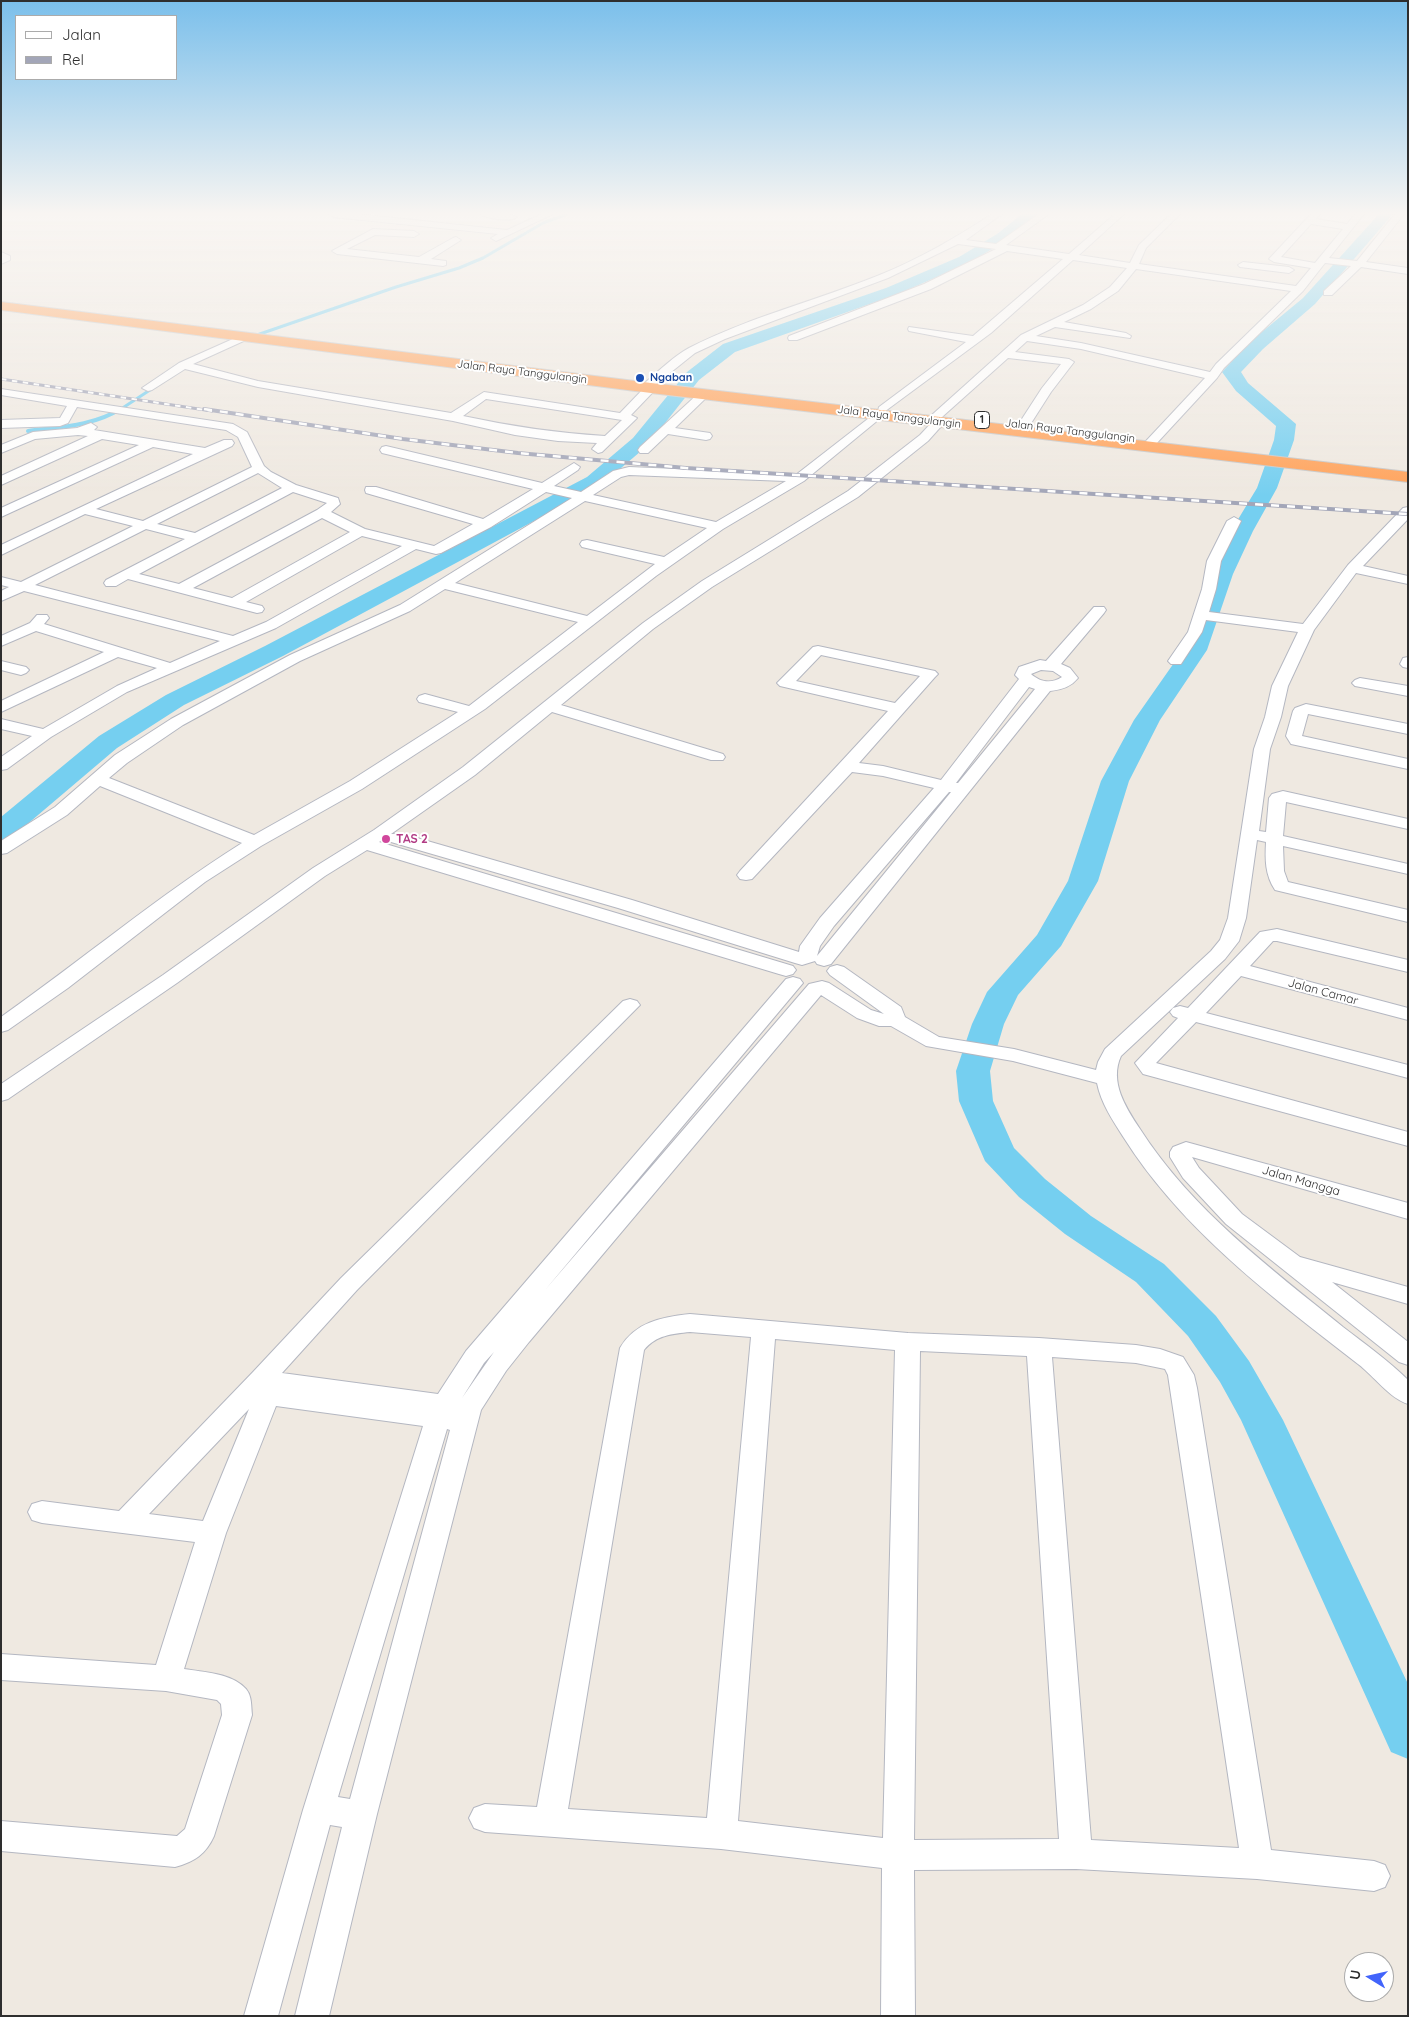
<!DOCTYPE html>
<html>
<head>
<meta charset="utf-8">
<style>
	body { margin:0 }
	#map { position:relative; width:1409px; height:2017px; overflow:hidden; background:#efe9e1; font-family:Quicksand,sans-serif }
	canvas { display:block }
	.frame { position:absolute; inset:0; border:2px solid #2e2e2e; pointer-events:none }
	.legend { position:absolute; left:15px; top:15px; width:162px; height:65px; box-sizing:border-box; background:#fff; border:1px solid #ababab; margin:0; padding:6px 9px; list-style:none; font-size:15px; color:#2e2e2e }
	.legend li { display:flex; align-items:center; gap:10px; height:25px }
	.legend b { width:25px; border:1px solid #ababab }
	.north { position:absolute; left:1344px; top:1952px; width:50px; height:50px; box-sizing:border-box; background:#fff; border:1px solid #ababab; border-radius:50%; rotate:279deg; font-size:14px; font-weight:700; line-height:20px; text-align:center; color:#2e2e2e }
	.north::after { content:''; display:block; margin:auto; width:18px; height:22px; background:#4264fb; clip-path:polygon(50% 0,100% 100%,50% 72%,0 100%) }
</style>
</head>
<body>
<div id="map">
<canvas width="1409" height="2017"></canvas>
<div class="frame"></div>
<ul class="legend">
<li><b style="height:6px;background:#fff"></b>Jalan</li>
<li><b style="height:6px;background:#a3a6b8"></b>Rel</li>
</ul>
<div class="north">U</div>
</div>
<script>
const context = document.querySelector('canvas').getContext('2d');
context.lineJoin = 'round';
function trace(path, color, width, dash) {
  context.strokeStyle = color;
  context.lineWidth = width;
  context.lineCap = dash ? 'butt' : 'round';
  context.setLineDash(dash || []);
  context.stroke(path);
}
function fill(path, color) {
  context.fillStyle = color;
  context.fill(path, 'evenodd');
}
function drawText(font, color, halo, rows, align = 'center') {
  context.font = font + ' Quicksand,sans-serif';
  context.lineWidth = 4;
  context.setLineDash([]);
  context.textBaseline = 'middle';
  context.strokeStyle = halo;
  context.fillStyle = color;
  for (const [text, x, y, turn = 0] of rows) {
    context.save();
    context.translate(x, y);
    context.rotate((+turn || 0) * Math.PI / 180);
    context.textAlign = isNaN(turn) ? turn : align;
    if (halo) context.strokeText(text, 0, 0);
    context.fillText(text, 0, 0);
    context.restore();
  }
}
trace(new Path2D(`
	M254,336L396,287L459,268L483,258L543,223L567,214
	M118,411L153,388`), '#75cff0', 3);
trace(new Path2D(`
	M28,431C58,427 94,426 120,409`), '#75cff0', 4);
fill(new Path2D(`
	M1022,214H1038L1007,240L969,263L898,294L735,352L699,380L647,446L601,485L283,656L184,705L117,748L11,838L1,840V817L99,736L166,695L265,646L587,477L633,438L687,372L723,344L886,288L959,257L997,234Z
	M1379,214H1393L1315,304L1263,349L1241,372L1248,383L1296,424L1294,440L1277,488L1253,531L1233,574L1207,650L1160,720L1129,781L1098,881L1061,946L1018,995L1004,1024L990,1071L993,1101L1014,1148L1045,1179L1091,1216L1164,1264L1216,1316L1249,1361L1283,1420L1408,1684V1759L1391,1752L1241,1420L1220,1382L1188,1336L1136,1282L1065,1234L1019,1197L985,1161L959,1101L956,1071L972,1024L987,992L1037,935L1068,881L1101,781L1134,720L1183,650L1211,574L1231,531L1257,488L1274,440L1276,426L1236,391L1222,372L1251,341L1303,298Z`), '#75cff0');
const minor = new Path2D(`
	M329,214H357L507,230L542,214H553L496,241L491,238L498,234L333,217Z
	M481,214H508L517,217C511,222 487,219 481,214Z
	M992,214H1002L966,240L996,244L1039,214H1049L1006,245L1069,254L1115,214H1124L1079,255L1130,263L1139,245L1171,214H1180L1146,248L1139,264L1296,286L1311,268L1274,262L1269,259L1311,214H1320L1316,219L1347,224L1355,214H1364L1329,258L1357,261L1395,214H1404L1366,262L1408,268V274L1361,267L1332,295H1324V291L1351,266L1325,263L1303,291L1224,368L1217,378L1156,444H1148L1146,441L1205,378L1081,349L1027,341L1015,352L1069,359L1074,362L1051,392L1028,428L1024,429L1018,425L1042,388L1061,364L1008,358L942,417H934L932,415L934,413L1021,335L1083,305L1110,287L1127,268L1073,260L991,333L884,412L883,416L804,481L723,529L656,576L485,709L362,789L261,846L205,882L68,988L8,1030L1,1032V1017C82,960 158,896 242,843L100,786L67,815L7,853L1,854V841L55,807L115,755L171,719L290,655L400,605L572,498L546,492L491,527L441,553L436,554L416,549L276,628L127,692L51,737L7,769L1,770V757L32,736L1,729V719L43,729L117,686L157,668L118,657L1,712V701L104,652L36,631L1,646V636L30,623L37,615H47L49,618L44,624L170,663L220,641L24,591L1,601V591L9,587L1,585V577L21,582L133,526L85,514L1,555V545L193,454L153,447L1,517V508L139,445L102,439L1,485V476L88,436L78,435L35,439L1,453V445L33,432L77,428L91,423L97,427L94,430L205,448L224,440H232L234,443L232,446L96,509L143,521L252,467L238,437L226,430L77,407L68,423L60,426L1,428V420L60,418L67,406L1,395V389L233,424L247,432L264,466L271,472L296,485L338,498L340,504L331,512L365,529L434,546L473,524L366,493L365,490L366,487H376L483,519L533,489L382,453L380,450L382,447L386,446L542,483L574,463L580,467L578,470L554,486L581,492L613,471L629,467L797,474L878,411L879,407L966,342L909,331L908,329L909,327L973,336L1063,259L1007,251L931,289L797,340H789L788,338L789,336L924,284L996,249L958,244L888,278L725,339L695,353L655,385L657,388L655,390L631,415L637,418L635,420L602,452L598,453L592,449L597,443L558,441L515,435L453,421L258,387L185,369L152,390L148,391L142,388L179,363L244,334L249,337L248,339L193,364L258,381L451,413L484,392L620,413L647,385L645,383L647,381C660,370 674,356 689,348C749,317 819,300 882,274C921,258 957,237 992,214ZM1311,224L1343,229L1315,263L1281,257ZM1136,269L1291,291L1216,364L1210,372L1081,343L1036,336L1055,327L1130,338L1131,336L1126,333L1064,322L1091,309L1118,291ZM486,399L622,420L605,436C556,433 510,426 463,416ZM258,473L282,488L195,533L157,524ZM629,475L786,481L716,522L593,495L621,477ZM293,492L327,503L317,510L179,584L139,574ZM585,501L707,528L664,557L587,540L582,541L580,544L582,547L655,564L587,616L455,583ZM322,518L350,532L232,598L193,588ZM146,529L185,539L106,580L104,583L106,586H116L128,579L257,613L262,612L264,609L262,606L246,602L362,536L402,546L266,622L233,636L35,585ZM445,589L578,622L469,706L425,694L419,696L417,699L419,702L458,712L350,781L254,835L109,778L127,763L183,725L300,661L410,611Z
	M373,229L414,231L419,234L414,237L375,235L347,249L419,257L453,238L456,237L461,240L431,259L446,261V265L443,266L337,254L332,251Z
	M1,252L10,256V260L1,264Z
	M1243,262L1289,267L1294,270L1289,273L1240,267L1238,265Z
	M704,391L710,394L708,396L675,428L710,433L712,436L710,439L706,440L668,434L648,453H640L638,450L640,447L700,392Z
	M939,418L945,422L928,441L858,497L712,587L653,629L561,705L723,754L725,757L723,760H711L552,712L475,775L391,834H403L632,900L799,952L800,946L820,918L934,788L883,776L852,772L752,879L746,880L740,879L737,875L740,871L888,711L780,686L777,683L813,647L818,646L935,671L938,674L935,677L859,763L883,766L941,780L1019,679L1015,675L1019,667L1040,660L1046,661L1094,607H1104L1106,610L1104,613L1061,664L1070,668L1078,678C1071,687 1061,690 1050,691L831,964L824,966L817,964L815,961L802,965L795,963L618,908L391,842L388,838L390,835L379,842L793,966L796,970L793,974L786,976L779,974L367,850L325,876L177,983L8,1099L1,1101V1084L163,975L313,868L374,830L463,767L643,623L702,581L848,491L920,435L935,419ZM821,655L920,676L895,703L796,681ZM1041,670L1053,671L1062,677C1051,684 1040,682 1031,674ZM1029,687L1035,689L958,783H956ZM949,792H951L817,956L820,946L834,926Z
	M1408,507V519L1363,566L1408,576V584L1356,573L1314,630L1288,686L1281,717L1270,749L1259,831L1266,832L1269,798L1272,794L1283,791L1408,819V829L1286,802L1283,836L1408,864V874L1283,846L1284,871L1288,882L1408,910V922L1275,890C1265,875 1265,859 1266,842L1257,840L1246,918L1239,941L1225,959L1121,1056C1109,1082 1126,1108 1140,1129C1192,1210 1269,1267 1343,1327C1365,1344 1388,1360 1408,1380V1404C1389,1398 1374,1376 1358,1364C1273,1298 1182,1230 1124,1138C1113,1121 1101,1103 1097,1083L1013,1061L926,1046L891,1026H879L857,1018L821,995L529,1342L506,1371L481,1410L377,1814L329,2016H295L342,1827L330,1825L278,2016H244L303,1810L423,1426L276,1406L226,1533L184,1669C203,1672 232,1673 246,1689C252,1696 251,1706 252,1715L214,1836C206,1854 194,1862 175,1867L1,1851V1821L177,1836L185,1829L222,1715L221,1704L217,1700L166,1691L1,1680V1654L156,1665L195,1542L42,1523L32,1520L28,1512L32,1504L42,1501L119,1511L253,1372L341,1278L623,1001L630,999L637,1001L640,1005L357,1290L282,1373L438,1394L466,1351L786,979L793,977L800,979L803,983L545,1290L809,984L822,981L829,983L871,1010L884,1014L830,975L827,971L830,967L837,965L844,967L901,1007L905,1017L939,1037L1014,1049L1096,1070L1098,1062L1105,1049L1211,951L1220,940L1228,918L1254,749L1265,717L1272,686L1298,632L1206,620L1202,632L1181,664H1171L1168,661L1188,632L1202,589L1207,561L1227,521L1234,517L1241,521L1221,561L1216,589L1209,612L1303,624L1348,565L1403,508ZM494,1352L462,1398L484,1363ZM249,1409L203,1521L149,1514ZM447,1429L450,1430L350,1799L338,1797Z
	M1408,657V668L1403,667L1400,664L1403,658Z
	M1,661L26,667L29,670L26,673L21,675L1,670Z
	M1360,678L1408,686V696L1355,686L1352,683L1355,680Z
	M1306,704L1408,724V734L1308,714L1302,736L1408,759V769L1291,744L1286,736L1293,711L1295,708Z
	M1277,929L1408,960V972L1277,941H1273L1250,966L1408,1008V1020L1241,976L1206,1013L1408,1065V1078L1196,1022L1156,1063L1408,1132V1146L1143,1074L1135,1063L1178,1018L1173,1016L1170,1012L1173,1008L1180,1006L1188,1008L1260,932Z
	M1186,1142L1408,1203V1219L1192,1157L1199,1168L1242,1214L1300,1257L1408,1287V1304L1332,1282L1408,1342V1365L1399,1362L1226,1224L1183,1178L1170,1157V1152L1173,1147Z
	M690,1314L908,1333L1039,1338L1136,1345L1160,1349L1183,1357L1194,1375L1197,1388L1271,1850L1374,1861L1385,1865L1390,1876L1385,1887L1374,1891L1257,1879L1076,1869L914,1870L915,2016H881L882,1868L721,1849L485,1832L474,1828L469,1818L474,1808L485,1804L537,1807L620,1348C635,1322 662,1317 690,1314ZM690,1332L751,1337L707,1818L568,1809L644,1350C656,1335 672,1334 690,1332ZM775,1339L895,1350L883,1838L738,1821ZM920,1351L1027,1356L1059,1839L914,1840ZM1052,1357L1136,1363L1165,1369L1168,1375L1239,1848L1091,1840Z`);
const highway = new Path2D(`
	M1,302L651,383L1408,472V482L651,393L1,310Z`);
trace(minor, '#b4b7c1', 2);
trace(highway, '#c9c9c9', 2);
fill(minor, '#fff');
fill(highway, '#ffa35c');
const railFar1 = new Path2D(`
	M1,379L212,411`);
const rail = new Path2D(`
	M204,409L403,439L518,453L686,468L1408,514`);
trace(railFar1, '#a3a6b8', 3);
trace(rail, '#a3a6b8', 4);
trace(railFar1, '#fff', 2, [5.5]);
trace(rail, '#fff', 2.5, [8]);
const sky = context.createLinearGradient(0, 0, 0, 496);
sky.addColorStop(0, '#7abfeb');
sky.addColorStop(0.43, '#f8f5f2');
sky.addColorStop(1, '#f8f5f200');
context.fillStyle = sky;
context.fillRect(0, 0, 1409, 496);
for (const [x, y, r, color] of [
	[640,378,5,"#1a4fb4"],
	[386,839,5,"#d1479c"]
]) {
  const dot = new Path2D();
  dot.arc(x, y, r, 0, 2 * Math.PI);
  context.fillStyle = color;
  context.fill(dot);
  trace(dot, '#fff', 2);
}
drawText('11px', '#2e2e2e', '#fff', [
	["Jalan Raya Tanggulangin",522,372,7],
	["Jala Raya Tanggulangin",899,417,7],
	["Jalan Raya Tanggulangin",1070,431,7]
]);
drawText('bold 11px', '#164399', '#fff', [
	["Ngaban",650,378]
], 'left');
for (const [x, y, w] of [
	[982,420,15]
]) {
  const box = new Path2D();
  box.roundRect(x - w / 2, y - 8.5, w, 17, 4);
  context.fillStyle = '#fff';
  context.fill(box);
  trace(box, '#2e2e2e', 1);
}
drawText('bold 11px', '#2e2e2e', null, [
	["1",982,420]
]);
drawText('bold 12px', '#b23c85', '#fff', [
	["TAS 2",396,839]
], 'left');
drawText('12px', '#2e2e2e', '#fff', [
	["Jalan Camar",1323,992,15],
	["Jalan Mangga",1301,1181,16]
]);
</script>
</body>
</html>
